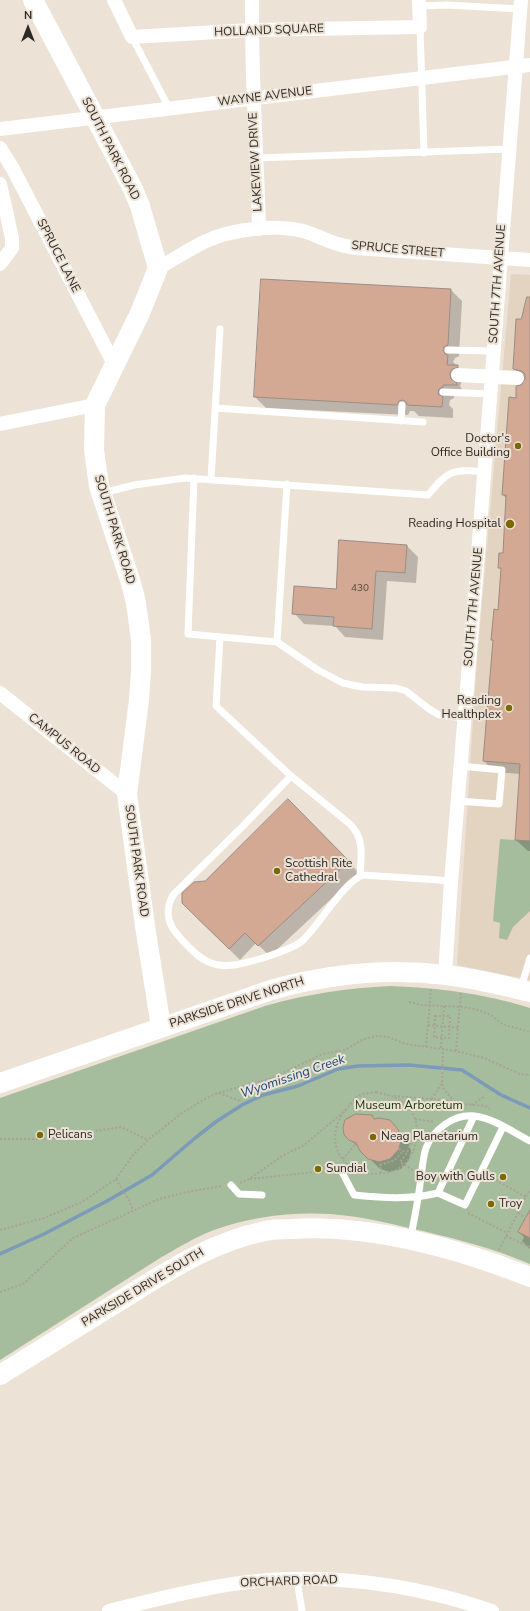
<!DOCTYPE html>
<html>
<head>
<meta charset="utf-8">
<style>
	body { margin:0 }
	#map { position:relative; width:530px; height:1611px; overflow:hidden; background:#ece2d5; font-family:"Nunito Sans",sans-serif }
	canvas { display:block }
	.north { position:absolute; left:8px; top:8px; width:40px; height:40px; -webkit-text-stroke:3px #ece2d5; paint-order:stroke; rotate:0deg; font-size:11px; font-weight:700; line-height:16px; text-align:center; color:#2d2925 }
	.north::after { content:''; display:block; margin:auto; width:14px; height:18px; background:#2d2925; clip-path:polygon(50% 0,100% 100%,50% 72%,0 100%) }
</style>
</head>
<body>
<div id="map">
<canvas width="530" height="1611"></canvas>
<div class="north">N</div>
</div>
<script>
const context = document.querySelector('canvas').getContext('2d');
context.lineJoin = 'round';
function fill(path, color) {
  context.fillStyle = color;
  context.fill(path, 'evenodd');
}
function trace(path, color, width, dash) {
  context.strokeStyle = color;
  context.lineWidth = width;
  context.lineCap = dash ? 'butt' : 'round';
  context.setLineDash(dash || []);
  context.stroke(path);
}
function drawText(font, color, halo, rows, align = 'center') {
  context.font = font + ' "Nunito Sans",sans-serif';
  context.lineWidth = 4;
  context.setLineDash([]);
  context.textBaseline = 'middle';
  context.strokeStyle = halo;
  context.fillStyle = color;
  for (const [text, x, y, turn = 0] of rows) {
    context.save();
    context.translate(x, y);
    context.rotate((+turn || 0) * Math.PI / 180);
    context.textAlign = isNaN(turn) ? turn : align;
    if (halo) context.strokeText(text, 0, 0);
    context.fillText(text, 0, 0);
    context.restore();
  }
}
fill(new Path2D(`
	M511,274L530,275V980L457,965L477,660Z`), '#e3d4c2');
fill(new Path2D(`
	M500,839L530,841V911L513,927L507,940L499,938L500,923L493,921Z
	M391,986C441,988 481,993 530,1008V1264C495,1249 460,1240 423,1231C399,1226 374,1219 349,1216C305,1210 255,1215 214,1230C195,1237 178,1248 160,1258L0,1360V1098L265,1006C307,994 347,988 391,986Z`), '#a5bd9c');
fill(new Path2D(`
	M451,290L462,301L459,356L455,358L453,362L469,377L462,381L460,386L461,388L468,396L454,395V398L450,400L449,405L453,409V418L419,416L414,411H410L408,415L266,408L255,397Z
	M530,309V851H528L516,840L521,774L495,772L484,761L494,641L492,640L499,611L502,570L499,567L504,554L507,499L503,495L517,399L526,380L514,369L522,320Z
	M340,541L407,546L418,557L416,583L387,581L383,640L345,637L335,626L304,624L294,613L336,590Z
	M288,800L359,873L270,956L256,943L240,960L183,903Z
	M371,1116L375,1120L389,1121L408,1141L411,1151L409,1160L401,1169L390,1172L380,1169L350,1139Z
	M530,1212V1249L522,1241L524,1237L519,1232Z`), '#0003');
trace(new Path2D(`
	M0,1254L44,1234L107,1201L152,1175L195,1138L217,1121L242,1105L263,1095L298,1086L338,1069L358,1066L409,1065L462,1070L501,1095L530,1108`), '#7b9bb9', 3.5);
const building = new Path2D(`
	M261,279L451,289L448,345L444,347L443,350L445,354L448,355L447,365H458V367L451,370L450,374L451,379L457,383V385H443V387L439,389L438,394L443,397L442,407L407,405L406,402L403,400L399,401L397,405L254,397Z
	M527,297H530V841L515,840L520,764L483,761L493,640H491L494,609L498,610L501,568H498L499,553H503L506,495H502L509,397L516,398V386L521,385L525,379V374L522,371L513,369L516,319H521Z
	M339,540L407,545L405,573L376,571L372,629L333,626L334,617L292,614L294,586L336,589Z
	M288,799L349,861L258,946L245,933L229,949L182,903V893L194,882L205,881Z
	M356,1114L372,1115L374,1119L379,1118L390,1120L398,1129L401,1140L399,1149L390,1159L379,1162L368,1159L360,1151L356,1143L349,1140L344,1135L343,1127L345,1120Z
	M530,1210V1238L518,1232Z`);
fill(building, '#d3a994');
trace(building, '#9a8c85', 1);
trace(new Path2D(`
	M409,1002L422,1005L463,1007L475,1009L491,1015L502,1024L530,1032
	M435,1016H450L449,1038L434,1037Z
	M428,1025L458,1028
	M426,1047L431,989
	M441,1048L444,1006
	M443,1048L442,1083L443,1088L453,1100
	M456,1051L461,992
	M376,1092C386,1095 396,1096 404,1103C419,1114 420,1138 412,1153C406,1166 397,1171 384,1173C342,1180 319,1139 348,1107C351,1104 355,1098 358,1096C363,1093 371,1093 376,1092Z
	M219,1093L240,1101
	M394,1096L453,1101L466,1104L485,1106L490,1109
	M432,1099L441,1084
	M472,1105L485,1096
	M415,1119L434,1122
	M0,1139H46L121,1127L148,1140
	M399,1149L407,1153
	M343,1159L358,1141
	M413,1170L400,1162L407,1153L410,1144L415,1145
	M381,1173L380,1165L395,1160L403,1151
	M489,1176L526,1197
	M116,1179L129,1200L133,1210
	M250,1179L333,1170
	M240,1183L249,1179L282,1156L304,1145L346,1110
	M468,1213L507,1233
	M518,1213L526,1218
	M0,1230L44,1218L82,1202L116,1179L133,1155L148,1140L182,1113L205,1099L218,1093L272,1078L323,1054L345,1050L364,1039L377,1036L388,1037L406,1044L456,1051L484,1058L520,1074L530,1075
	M506,1236L530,1247
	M499,1250L530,1189
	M0,1292L23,1284L73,1238L159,1199L187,1192L222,1186`), '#aaa298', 2, [2, 2]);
trace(new Path2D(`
	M419,6L447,5L520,9
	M420,27L424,153
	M132,37L169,108
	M257,158L509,149
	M448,350L493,351
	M443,392L491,394
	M215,408L423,422
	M401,421L402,405
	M194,478L188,634L277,642L318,670L343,683L362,687L396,688L406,691L429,709L439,715L464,718
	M211,479L220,329
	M103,493L134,485L185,478L428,495C448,470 453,469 485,472
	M220,637L216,706L291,776L243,826L174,894C166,906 166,921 176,933C208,971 220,971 266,957C275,954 295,947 302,941C319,926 343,882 363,875L439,880L451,882
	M277,642L287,484
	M291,776L350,824C365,839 361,857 360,876
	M457,801L499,804L502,770L460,766
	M521,988L530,958
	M474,1116L438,1193L465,1205L503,1127
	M341,1170L354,1195C384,1198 408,1200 438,1193
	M231,1185L239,1194L262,1195
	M410,1239C415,1219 418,1199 421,1178C422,1169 423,1157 426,1148C433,1130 453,1114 474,1116C493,1118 513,1132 530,1141
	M297,1580L302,1611`), '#fff', 7);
trace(new Path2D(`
	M114,0L132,37L251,30L420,27L419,0
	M252,0C251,76 257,152 259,229
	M0,129L530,65
	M0,148L13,169L114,364
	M0,184L12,238V248L0,264
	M158,268C173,260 188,250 204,242C231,229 274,224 303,231C315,234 326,241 338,244C344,246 350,247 356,248L530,260
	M458,375L517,378
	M0,424L95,405
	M0,693L127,794
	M445,975L451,882L476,579L521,0
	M109,1611C150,1601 191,1590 233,1584C319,1571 411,1583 492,1611`), '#fff', 14);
trace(new Path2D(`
	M33,0L133,189L140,206L158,268L140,313L95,405L94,450L99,486L131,583L136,603L141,640V672L139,700L127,794L145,926L161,1027
	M0,1083L271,990C328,974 387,968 446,975C474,978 502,985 530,992
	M0,1375C40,1350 81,1325 121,1300C166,1272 211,1242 265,1231C273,1229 283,1229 292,1229C371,1224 456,1248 530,1277`), '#fff', 20);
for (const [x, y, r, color] of [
	[518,446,4,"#7a6a01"],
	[510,524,5,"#7a6a01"],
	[509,708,4,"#7a6a01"],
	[277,871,4,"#7a6a01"],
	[40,1135,4,"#7a6a01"],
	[373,1137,4,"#7a6a01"],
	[318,1169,4,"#7a6a01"],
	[503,1177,4,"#7a6a01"],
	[491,1204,4,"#7a6a01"]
]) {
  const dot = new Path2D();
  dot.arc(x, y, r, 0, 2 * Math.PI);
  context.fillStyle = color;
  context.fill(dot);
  trace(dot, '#ece2d5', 1.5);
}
drawText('10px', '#564941', null, [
	["430",360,589]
]);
drawText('12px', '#2d2925', '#ece2d5', [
	["HOLLAND SQUARE",269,31,-2],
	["WAYNE AVENUE",265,97,-7],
	["SOUTH PARK ROAD",110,149,63],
	["LAKEVIEW DRIVE",256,162,-93],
	["SPRUCE STREET",398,250,5],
	["SPRUCE LANE",58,256,63],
	["SOUTH 7TH AVENUE",498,284,-86],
	["SOUTH PARK ROAD",114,530,73],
	["SOUTH 7TH AVENUE",474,607,-85],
	["CAMPUS ROAD",64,744,39],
	["SOUTH PARK ROAD",136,861,82],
	["PARKSIDE DRIVE NORTH",237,1003,-18],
	["PARKSIDE DRIVE SOUTH",143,1288,-31],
	["ORCHARD ROAD",289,1582,-2]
]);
drawText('12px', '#2d2925', '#ece2d5', [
	["Doctor's",510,439,"right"],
	["Office Building",510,453,"right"],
	["Reading Hospital",501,524,"right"],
	["Reading",501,701,"right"],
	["Healthplex",501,715,"right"],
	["Scottish Rite",285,864],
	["Cathedral",285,878],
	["Pelicans",48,1135],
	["Neag Planetarium",381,1137],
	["Sundial",326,1169],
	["Boy with Gulls",495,1177,"right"],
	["Troy",499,1204]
], 'left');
drawText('12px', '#143601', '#ece2d5', [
	["Museum Arboretum",409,1106]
]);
drawText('italic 13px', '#164771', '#ece2d5', [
	["Wyomissing Creek",293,1077,-19]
]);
</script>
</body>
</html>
